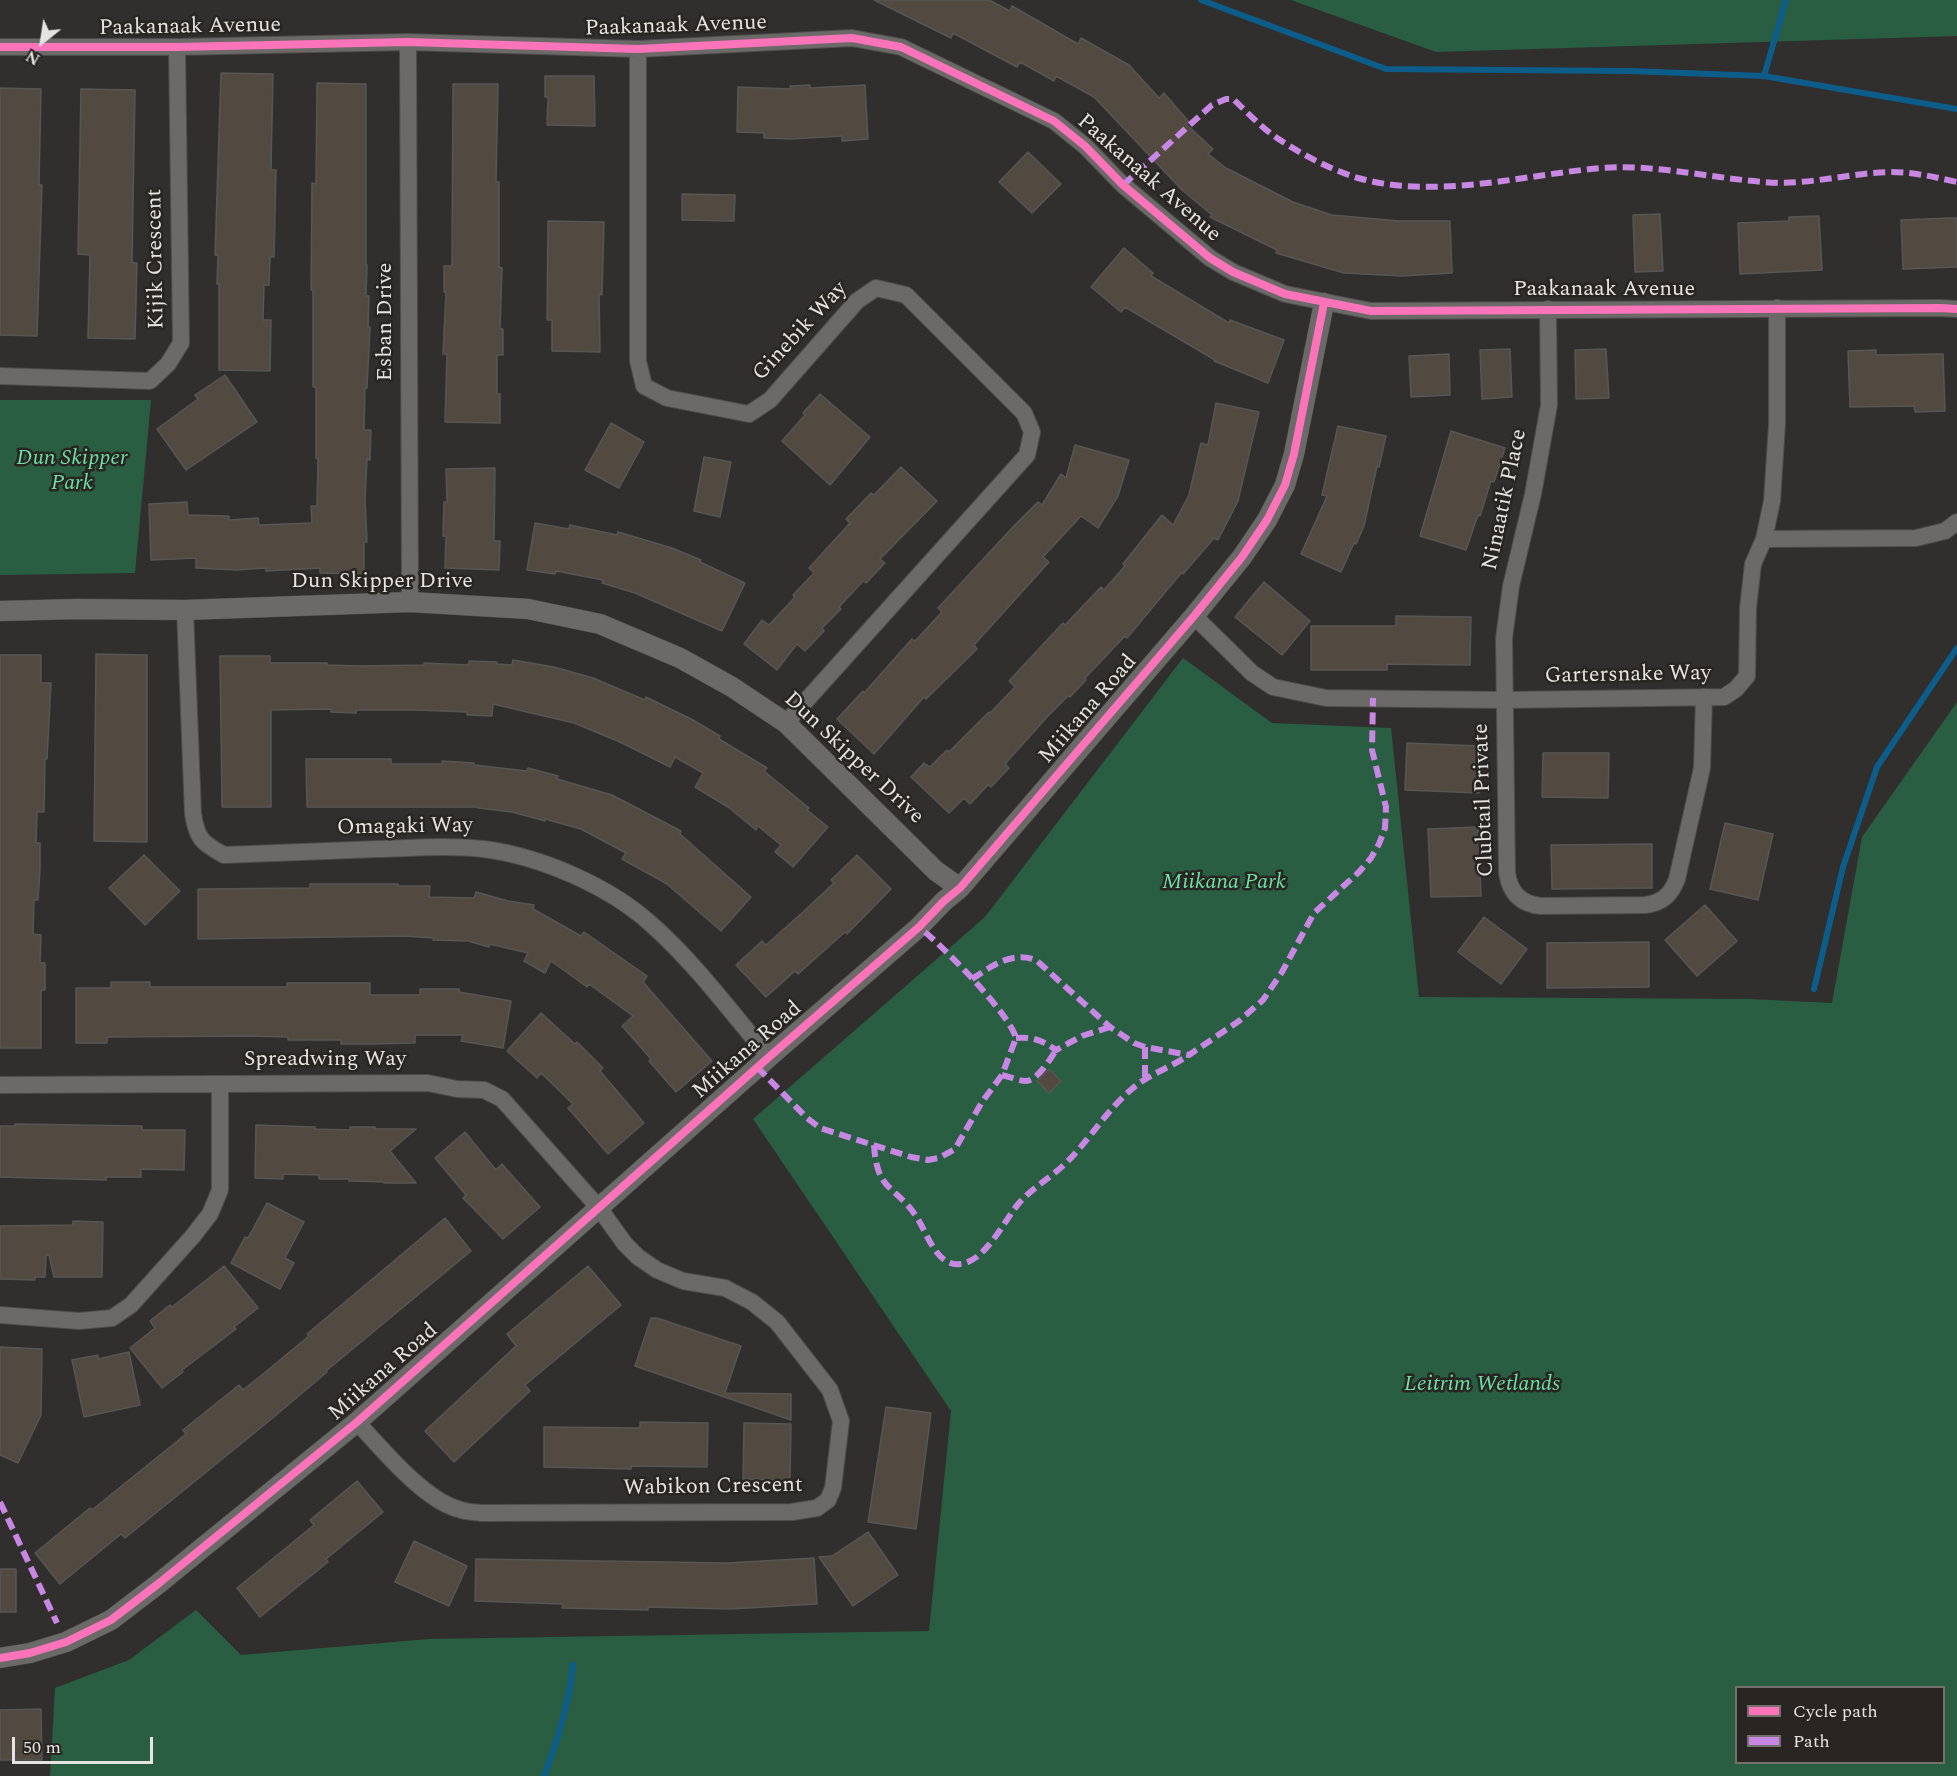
<!DOCTYPE html>
<html>
<head>
<meta charset="utf-8">
<style>
	body { margin:0 }
	#map { position:relative; width:1957px; height:1776px; overflow:hidden; background:#312f2d; font-family:Spectral,serif }
	canvas { display:block }
	.legend { position:absolute; left:1735px; top:1686px; width:210px; height:78px; box-sizing:border-box; background:#282522; border:2px solid #74716f; margin:0; padding:8px 10px; list-style:none; font-size:18px; color:#e6e4e2 }
	.legend li { display:flex; align-items:center; gap:12px; height:30px }
	.legend b { width:30px; border:2px solid #74716f }
	.north { position:absolute; left:12px; top:12px; width:60px; height:60px; -webkit-text-stroke:4px #282522; paint-order:stroke; rotate:210deg; font-size:16px; font-weight:700; line-height:24px; text-align:center; color:#e6e4e2 }
	.north::after { content:''; display:block; margin:auto; width:21px; height:27px; background:#e6e4e2; clip-path:polygon(50% 0,100% 100%,50% 72%,0 100%) }
	.scale { position:absolute; left:12px; top:1737px; width:141px; height:27px; box-sizing:border-box; border:3px solid #e6e4e2; border-top:0; padding-left:8px; font-size:18px; line-height:21px; white-space:nowrap; color:#e6e4e2; -webkit-text-stroke:4px #282522; paint-order:stroke }
</style>
</head>
<body>
<div id="map">
<canvas width="1957" height="1776"></canvas>
<ul class="legend">
<li><b style="height:8px;background:#fb73b8"></b>Cycle path</li>
<li><b style="height:8px;background:#c787e3"></b>Path</li>
</ul>
<div class="north">N</div>
<div class="scale">50 m</div>
</div>
<script>
const context = document.querySelector('canvas').getContext('2d');
context.lineJoin = 'round';
function fill(path, color) {
  context.fillStyle = color;
  context.fill(path, 'evenodd');
}
function trace(path, color, width, dash) {
  context.strokeStyle = color;
  context.lineWidth = width;
  context.lineCap = dash ? 'butt' : 'round';
  context.setLineDash(dash || []);
  context.stroke(path);
}
function drawText(font, color, halo, rows, align = 'center') {
  context.font = font + ' Spectral,serif';
  context.lineWidth = 5;
  context.setLineDash([]);
  context.textBaseline = 'middle';
  context.strokeStyle = halo;
  context.fillStyle = color;
  for (const [text, x, y, turn = 0] of rows) {
    context.save();
    context.translate(x, y);
    context.rotate((+turn || 0) * Math.PI / 180);
    context.textAlign = isNaN(turn) ? turn : align;
    if (halo) context.strokeText(text, 0, 0);
    context.fillText(text, 0, 0);
    context.restore();
  }
}
fill(new Path2D(`
	M1291,0H1957V36L1436,52Z
	M0,400H151L135,573L0,575Z
	M1183,658L1272,723L1391,728L1419,997L1749,999L1832,1003L1862,837L1957,702V1776H50L55,1688L129,1660L196,1610L241,1655L429,1639L929,1631L951,1411L753,1119L985,917ZM1736,1688H1944V1762H1736Z`), '#295e43');
trace(new Path2D(`
	M1201,0L1386,69L1630,71L1764,76L1957,109
	M1764,76L1786,0
	M1814,989L1843,867L1877,767L1957,648
	M544,1776C558,1740 569,1704 573,1665`), '#0c5d8a', 6);
const building = new Path2D(`
	M874,0H989L1010,11L1012,6L1078,44L1081,38L1129,65L1159,98L1164,93L1189,122L1186,124L1213,149L1208,154L1226,168L1293,202L1332,215L1399,221H1450L1452,273L1402,276L1344,273L1276,253L1277,250L1210,217L1212,215L1182,190L1094,97L1056,76L1054,81L1020,62L1017,67L953,33L951,38Z
	M221,73L273,74L271,170H276L274,257H270L269,285H264L263,320H271L270,371L219,370V284H217L218,255H215Z
	M545,76H594L595,126L547,125L548,97H545Z
	M317,83L366,84V265H367L366,296H369L368,327H370L367,388H365L364,430H371L370,460L367,459L365,499L367,542H364V574L320,573V568L266,571V568L236,570L196,568V558L151,560L149,504L187,502L188,515L229,516V520L258,518L259,525L312,523L311,506H317L318,459L316,458V387H313V290H311L312,183L316,184Z
	M453,84H498L496,182H499V267L502,268L500,329H503V355H497V394H500V423L445,422L447,354H443L446,292H444V266H452Z
	M810,85V88L865,85L868,139L842,141V136L791,139L764,138V133L737,132L738,87L791,89L790,86Z
	M0,88L41,89L39,185H42L37,336L0,335Z
	M81,89L135,90L132,263H137L135,339L88,338L90,255L78,254Z
	M1028,152L1061,184L1032,213L999,182Z
	M682,194L735,195L734,221L682,220Z
	M1660,214L1663,271L1635,272L1633,215Z
	M1819,216L1822,270L1740,274L1738,223L1789,221V217Z
	M1949,218H1957V267L1903,269L1901,220Z
	M548,221L604,222L602,295L599,294L600,352L552,351V320H547Z
	M1124,248L1153,273L1151,276L1229,323L1230,320L1284,340L1268,383L1214,361L1215,360L1125,307L1121,312L1091,287Z
	M1510,349L1512,397L1482,399L1480,350Z
	M1606,349L1609,398L1576,399L1575,350Z
	M1876,350V355L1943,354L1945,411L1915,412L1914,406L1850,407L1848,351Z
	M1449,354L1450,395L1411,397L1409,356Z
	M225,375L257,422L186,470L157,429L198,399L195,395Z
	M820,394L870,437L830,485L782,441L805,415L803,413Z
	M1216,403L1259,412L1238,501L1218,540L1214,538L1183,574L1182,572L1127,638L1125,636L1085,678L1086,680L1070,697L1068,696L1047,717L1005,764L1009,768L991,787L988,785L970,804L964,798L949,813L911,777L924,763L930,767L947,750L949,752L989,712L990,713L1015,687L1009,681L1063,623L1065,625L1101,587L1104,590L1125,566L1123,564L1162,515L1173,525L1189,495L1201,443L1208,445Z
	M611,423L644,442L619,488L585,470Z
	M1338,426L1386,436L1379,467L1377,466L1364,526L1356,544L1354,543L1341,572L1301,554L1327,496L1322,495Z
	M1451,431L1505,448L1494,482L1491,481L1480,516L1478,515L1466,550L1420,536Z
	M1075,445L1129,460L1118,496L1098,528L1081,516L1043,557L1049,562L974,645L977,649L926,699L924,697L874,754L837,719L863,691L864,693L912,639L915,641L942,612L938,608L1012,528L1038,502L1042,505L1061,474L1066,478Z
	M704,457L731,462L720,517L694,511Z
	M901,467L937,501L880,559L885,563L866,583L863,581L839,607L841,609L822,628L824,631L805,651L797,644L777,670L744,644L762,620L769,625L795,597L793,595L814,573L809,568L850,523L846,519L871,493L874,495Z
	M495,468L494,541H500L499,570L445,568L446,536H443L444,502H447L446,469Z
	M535,523L569,529L570,525L617,535L618,532L672,548L701,560L700,562L745,583L722,631L635,593L602,583L603,580L556,571L555,574L527,570Z
	M1264,582L1310,621L1282,655L1235,617Z
	M1396,616L1471,617L1470,665L1387,664V670H1311V626H1396Z
	M96,654L147,655V842L94,841Z
	M0,655H41V683H51L47,759H45L44,812H37L36,843H40V869L38,900H34L33,934L41,935L40,963H45V990H41V1048H0Z
	M220,656H270V663H327V665L360,666L424,665V663L469,665V661L497,662V664L512,665L513,660L554,667L593,678L645,700L646,697L693,720L720,736L719,739L767,768L764,771L809,808L807,810L828,827L793,867L775,852L781,845L758,826L756,830L728,807L695,787L703,773L675,757L670,767L620,742L574,723L493,704L492,716L467,715V712L418,710H356V713L331,712V709L271,710V807H222Z
	M1407,743L1480,746L1479,793L1405,790Z
	M1543,753H1609L1608,798L1542,797Z
	M306,759H391V764H442V761L474,763V765L527,771L528,768L558,776L557,779L612,795L681,831L680,834L751,897L721,931L667,884L622,859L626,853L581,829L545,819V821L512,812L478,808V807H307Z
	M1725,823L1773,834L1758,900L1710,889Z
	M1478,827L1481,896L1431,897L1428,829Z
	M1652,844V888L1552,889L1551,845Z
	M144,855L180,891L145,925L109,888Z
	M857,855L891,889L847,934L845,932L798,974L795,971L766,997L736,965L762,941L766,945L803,912L834,883L831,880Z
	M310,884H398V886H430L429,897L474,898L476,892L508,901L534,905L533,909L581,936L584,932L647,976L643,982L712,1061L676,1092L649,1061L651,1059L622,1026L633,1016L589,984L587,987L551,961L545,973L524,961L528,953L490,944L489,947L468,941L433,940L434,938L404,936L198,939V889L310,888Z
	M1705,905L1737,941L1697,976L1665,940Z
	M1484,917L1527,949L1501,984L1458,952Z
	M1649,942V987L1547,988V943Z
	M111,982H150V987H287V983H370V995H420V989H459V992L511,1001L503,1048L461,1041L463,1035H415V1043L371,1044H341V1040H288V1037L245,1036L107,1037V1043H76V988H111Z
	M541,1013L575,1044L577,1042L603,1068L600,1071L644,1123L608,1154L568,1108L573,1104L541,1073L537,1078L507,1051Z
	M1049,1069L1061,1081L1049,1093L1037,1081Z
	M15,1124L142,1126V1130H185L184,1170L141,1169V1177H106V1180L0,1177V1126H15Z
	M256,1125L315,1127V1129L350,1130V1127H375V1129H416L390,1151L416,1183H384V1182L349,1181V1179H319V1175L283,1174V1179L255,1178Z
	M465,1132L496,1170L502,1164L540,1207L503,1239L463,1198L466,1195L435,1158Z
	M267,1203L304,1222L285,1258L294,1263L280,1289L231,1263L245,1237L248,1238Z
	M445,1218L471,1251L326,1371L327,1372L269,1421L125,1538L121,1534L60,1584L35,1553L90,1508L92,1510L186,1434L183,1430L239,1385L243,1390L263,1374L309,1336L307,1334Z
	M73,1221L103,1222L102,1277H54L49,1255H46L45,1277H35V1280L0,1279V1226L73,1225Z
	M224,1266L258,1308L234,1327L236,1329L182,1370L183,1372L162,1388L130,1348L155,1328L150,1321L170,1305L172,1307Z
	M588,1266L621,1305L525,1385L530,1391L454,1462L425,1431L516,1346L507,1334Z
	M651,1318H657L741,1346L725,1393L791,1394V1420L635,1366Z
	M0,1347L42,1349L41,1415L18,1463L0,1455Z
	M129,1352L140,1405L84,1417L72,1360L98,1355V1359Z
	M886,1407L931,1413L916,1529L868,1522Z
	M640,1422L708,1423L707,1467L631,1466V1469L544,1467V1427L640,1428Z
	M744,1423L791,1424L790,1480L743,1479Z
	M357,1481L383,1512L326,1559L328,1562L260,1617L237,1588L314,1525L310,1520Z
	M868,1532L898,1575L853,1606L819,1557L832,1556Z
	M414,1541L467,1566L449,1606L395,1582Z
	M814,1558L817,1604L731,1609L648,1607V1610L562,1608L563,1604L475,1601L476,1559L727,1563Z
	M0,1569H16V1612H0Z
	M41,1709L42,1760H0V1710Z`);
fill(building, '#524a40');
trace(building, '#585654', 1.5);
const minor = new Path2D(`
	M408,42L410,602
	M0,47H177L408,42L638,49L852,38L901,47L1054,121L1085,146L1123,185L1210,258L1233,272L1285,294L1371,311L1940,308L1957,309
	M638,49V361L644,386L667,398L749,414L770,400L857,301L876,288L906,295L1024,413L1032,432L1027,455L786,723
	M1548,309L1549,405L1533,494L1511,586L1504,638L1507,873C1510,892 1520,904 1541,906L1645,905C1662,903 1671,895 1677,879L1702,768L1704,697
	M0,376L150,381L168,364L181,343L177,47
	M1764,539L1916,538L1945,531L1957,522
	M185,610L193,814C197,839 202,843 224,855C275,853 327,851 378,849C413,848 448,845 483,849C540,856 609,886 651,924C695,963 731,1012 769,1057
	M1194,616L1252,673L1273,687L1326,698L1504,700L1724,697L1736,689L1747,676L1748,608L1753,564L1764,539L1772,501L1777,424V308
	M0,1085L428,1083L457,1089L484,1090L502,1099L599,1208L625,1244L638,1257L657,1270L683,1281L725,1288L752,1302L777,1322L830,1390L841,1421L833,1488L828,1500L817,1508L792,1512L481,1513C473,1512 465,1512 458,1509C423,1499 382,1449 357,1422
	M0,1315L79,1321L112,1318L131,1305L193,1236L210,1214L220,1190V1084`);
const tertiary = new Path2D(`
	M0,611L77,609L185,610L410,602L528,609L600,624L680,658L732,687L786,723L936,871L960,888
	M0,1658L30,1653L66,1642L111,1620L158,1584L357,1422L769,1057L919,927L944,901L960,888L1194,616L1242,557L1267,520L1285,485L1294,454L1324,303`);
trace(minor, '#4e4d4b', 18);
trace(tertiary, '#4e4d4b', 21);
trace(minor, '#6c6a68', 16);
trace(tertiary, '#6c6a68', 20);
trace(new Path2D(`
	M1123,185L1212,105L1226,99H1233C1247,112 1261,127 1277,138C1301,154 1331,170 1358,178C1437,200 1522,175 1601,168C1656,164 1710,178 1764,182C1807,186 1848,173 1890,172C1914,172 1934,177 1957,182
	M972,979C992,966 1011,951 1036,960L1110,1027L1134,1043L1145,1047L1189,1055L1239,1021L1263,1000L1282,972L1314,913L1359,872L1371,858L1379,844L1385,828L1386,807L1372,750L1373,698
	M1016,1038C1033,1037 1042,1040 1056,1050L1082,1036L1110,1027
	M1145,1047V1080
	M757,1067L807,1118L820,1128L911,1157L928,1160L939,1158L955,1149L982,1102L1002,1075L1016,1038C1010,1014 941,944 919,927
	M1002,1075C1010,1077 1019,1081 1026,1081C1037,1081 1051,1058 1056,1050
	M874,1145C877,1192 894,1184 916,1216C927,1232 936,1267 960,1264C985,1262 1004,1221 1019,1203C1033,1187 1052,1177 1067,1162C1092,1137 1109,1106 1138,1084C1153,1073 1173,1066 1189,1055
	M0,1502L57,1623`), '#c787e3', 6, [12, 6]);
trace(new Path2D(`
	M0,47H177L408,42L638,49L852,38L901,47L1054,121L1085,146L1123,185L1210,258L1233,272L1285,294L1371,311L1940,308L1957,309
	M0,1658L30,1653L66,1642L111,1620L158,1584L357,1422L769,1057L919,927L944,901L960,888L1194,616L1242,557L1267,520L1285,485L1294,454L1324,303`), '#fb73b8', 8);
drawText('22px', '#e6e4e2', '#282522', [
	["Paakanaak Avenue",676,27,-2],
	["Paakanaak Avenue",190,28,-1],
	["Paakanaak Avenue",1148,179,41],
	["Kijik Crescent",157,259,-91],
	["Paakanaak Avenue",1604,291],
	["Esban Drive",387,322,-90],
	["Ginebik Way",801,332,-47],
	["Ninaatik Place",1506,500,-78],
	["Dun Skipper Drive",382,583],
	["Gartersnake Way",1628,676,-1],
	["Miikana Road",1089,710,-49],
	["Dun Skipper Drive",853,759,43],
	["Clubtail Private",1485,800,-92],
	["Omagaki Way",405,828,-1],
	["Miikana Road",748,1051,-41],
	["Spreadwing Way",325,1061],
	["Miikana Road",384,1373,-41],
	["Wabikon Crescent",713,1488,-1]
]);
drawText('italic 22px', '#6be1a5', '#282522', [
	["Dun Skipper",72,460],
	["Park",72,485],
	["Miikana Park",1224,884],
	["Leitrim Wetlands",1482,1386]
]);
</script>
</body>
</html>
